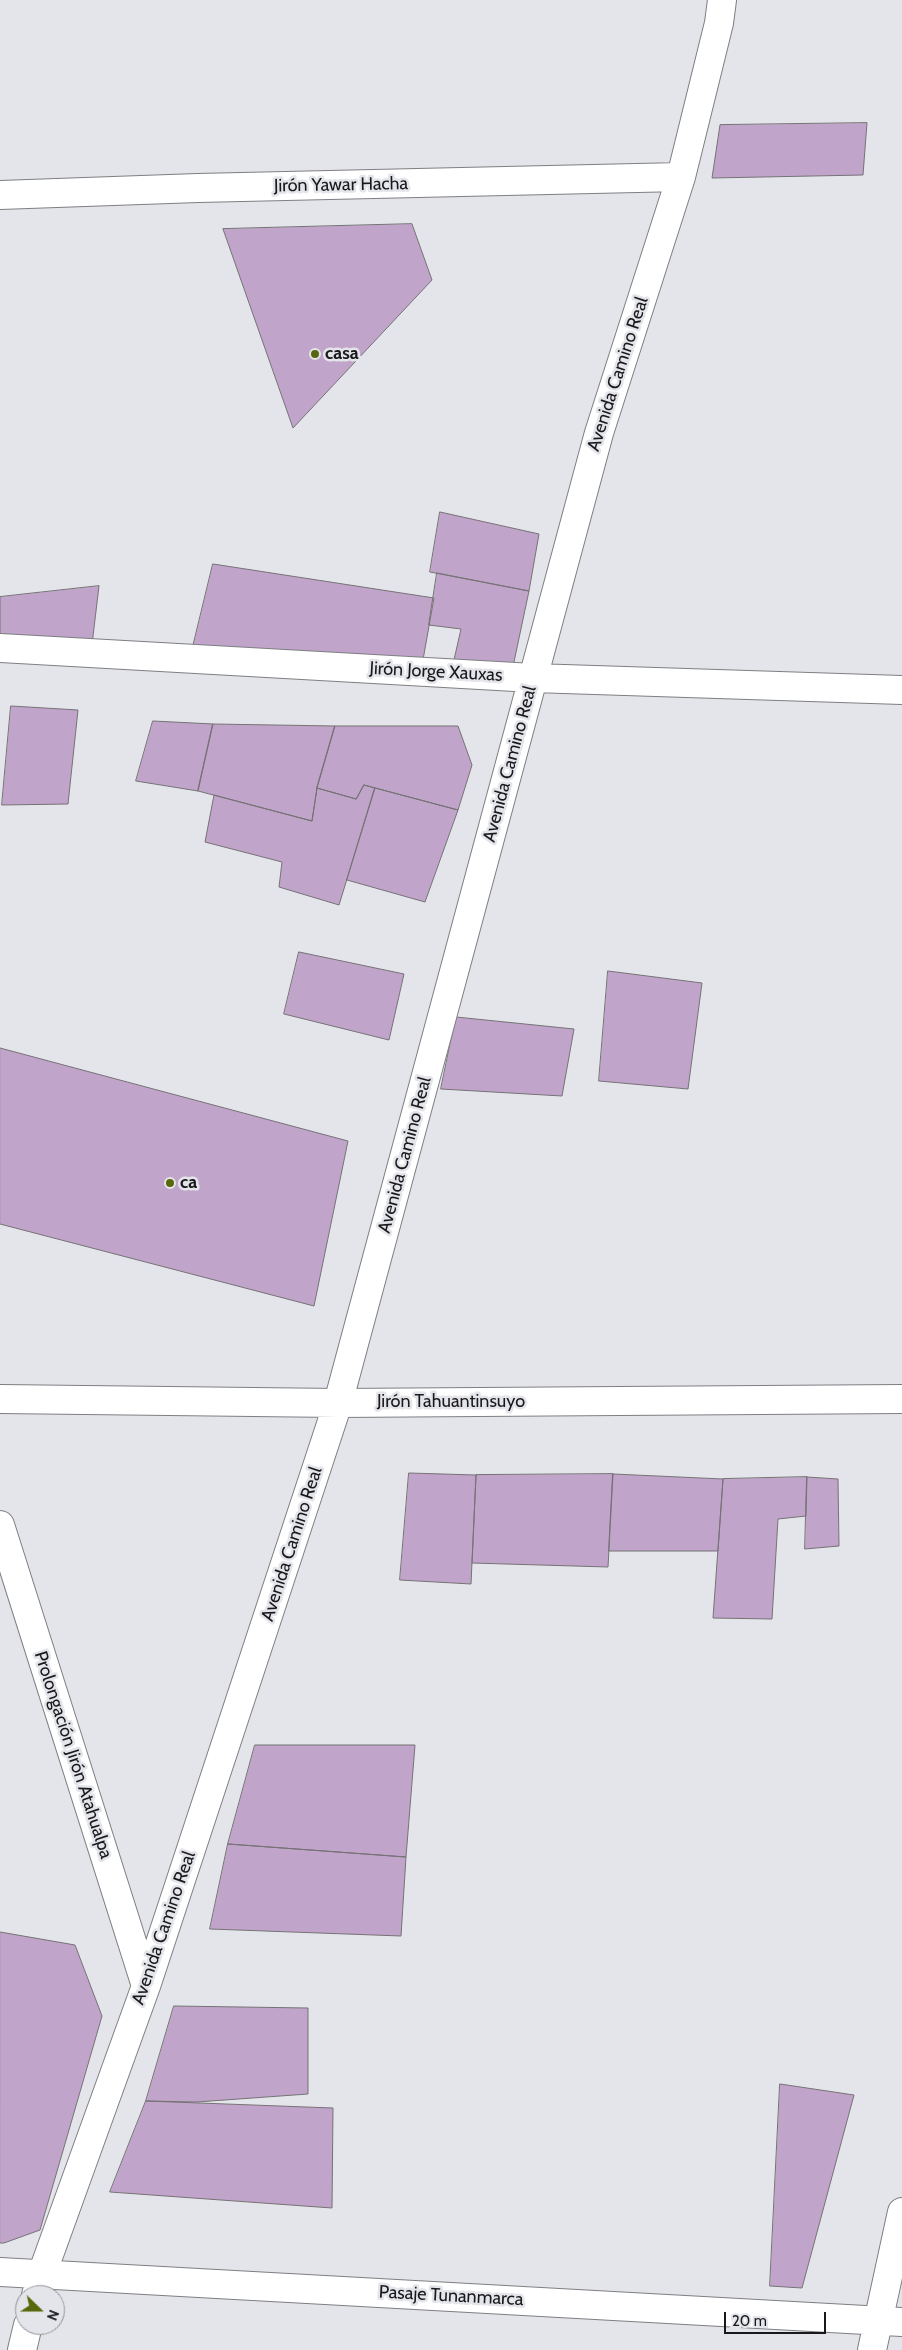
<!DOCTYPE html>
<html>
<head>
<meta charset="utf-8">
<style>
	body { margin:0 }
	#map { position:relative; width:902px; height:2350px; overflow:hidden; background:#e4e5ea; font-family:Cabin,sans-serif }
	canvas { display:block }
	.north { position:absolute; left:15px; top:2285px; width:50px; height:50px; box-sizing:border-box; background:#e4e5ea; border:1px solid #939397; border-radius:50%; rotate:112deg; font-size:14px; font-weight:700; line-height:20px; text-align:center; color:#19191b }
	.north::after { content:''; display:block; margin:auto; width:18px; height:22px; background:#59670c; clip-path:polygon(50% 0,100% 100%,50% 72%,0 100%) }
	.scale { position:absolute; left:724px; top:2312px; width:102px; height:22px; box-sizing:border-box; border:2px solid #19191b; border-top:0; padding-left:6px; font-size:15px; line-height:18px; white-space:nowrap; color:#19191b; -webkit-text-stroke:4px #e4e5ea; paint-order:stroke }
</style>
</head>
<body>
<div id="map">
<canvas width="902" height="2350"></canvas>
<div class="north">N</div>
<div class="scale">20 m</div>
</div>
<script>
const context = document.querySelector('canvas').getContext('2d');
context.lineJoin = 'round';
function fill(path, color) {
  context.fillStyle = color;
  context.fill(path, 'evenodd');
}
function trace(path, color, width, dash) {
  context.strokeStyle = color;
  context.lineWidth = width;
  context.lineCap = dash ? 'butt' : 'round';
  context.setLineDash(dash || []);
  context.stroke(path);
}
function drawText(font, color, halo, rows, align = 'center') {
  context.font = font + ' Cabin,sans-serif';
  context.lineWidth = 5;
  context.setLineDash([]);
  context.textBaseline = 'middle';
  context.strokeStyle = halo;
  context.fillStyle = color;
  for (const [text, x, y, turn = 0] of rows) {
    context.save();
    context.translate(x, y);
    context.rotate((+turn || 0) * Math.PI / 180);
    context.textAlign = isNaN(turn) ? turn : align;
    if (halo) context.strokeText(text, 0, 0);
    context.fillText(text, 0, 0);
    context.restore();
  }
}
const building = new Path2D(`
	M867,123L863,175L712,178L720,125Z
	M412,224L432,280L293,428L223,229Z
	M440,512L539,534L529,591L430,572Z
	M213,564L434,598L421,671L190,659Z
	M437,573L529,591L511,676L451,673L461,629L429,625Z
	M99,586L91,653L0,648V597Z
	M11,706L78,710L68,804L2,805Z
	M153,721L213,724L198,791L136,781Z
	M213,724L335,726L317,788L312,821L198,791Z
	M335,726H458L472,765L458,810L364,785L356,799L317,788Z
	M364,785L375,788L339,905L279,887L282,862L205,842L214,795L312,821L317,788L356,799Z
	M375,788L458,810L425,902L347,880Z
	M299,952L404,974L389,1040L284,1014Z
	M608,971L702,983L688,1089L599,1081Z
	M456,1017L574,1029L562,1096L441,1089Z
	M0,1048L348,1141L314,1306L0,1224Z
	M409,1473L476,1475L471,1584L400,1580Z
	M613,1474L608,1567L472,1563L476,1475Z
	M613,1474L723,1479L718,1551H609Z
	M807,1477L838,1479L839,1546L805,1549Z
	M807,1477L806,1516L778,1519L772,1619L713,1618L723,1479Z
	M255,1745H415L406,1857L228,1844Z
	M228,1844L406,1857L401,1936L210,1929Z
	M0,1932L75,1945L102,2016L40,2230L4,2243H0Z
	M174,2006L308,2008V2094L197,2102L146,2101Z
	M780,2084L854,2095L802,2288L770,2286Z
	M146,2101L333,2108L332,2208L110,2192Z`);
fill(building, '#c1a4c9');
trace(building, '#757276', 1);
const minor = new Path2D(`
	M0,195L198,188L681,177
	M0,648L533,678L902,690
	M0,1399L338,1403L902,1399
	M0,1525L146,1986
	M0,2272L902,2322
	M36,2295L42,2274L146,1986L338,1403L599,433L681,177L719,23L722,0
	M22,2350L28,2325
	M872,2350L902,2212`);
trace(minor, '#7e7f83', 30);
trace(minor, '#fff', 28);
for (const [x, y, r, color] of [
	[315,354,5,"#59670c"],
	[170,1183,5,"#59670c"]
]) {
  const dot = new Path2D();
  dot.arc(x, y, r, 0, 2 * Math.PI);
  context.fillStyle = color;
  context.fill(dot);
  trace(dot, '#e4e5ea', 2);
}
drawText('18px', '#19191b', '#e4e5ea', [
	["Jirón Yawar Hacha",341,185,-1],
	["Avenida Camino Real",618,374,-72],
	["Jirón Jorge Xauxas",436,672,3],
	["Avenida Camino Real",510,764,-75],
	["Avenida Camino Real",405,1155,-75],
	["Jirón Tahuantinsuyo",451,1402],
	["Avenida Camino Real",292,1544,-72],
	["Prolongación Jirón Atahualpa",73,1755,72],
	["Avenida Camino Real",164,1928,-71],
	["Pasaje Tunanmarca",451,2296,3]
]);
drawText('bold 18px', '#19191b', '#e4e5ea', [
	["casa",325,354],
	["ca",180,1183]
], 'left');
</script>
</body>
</html>
